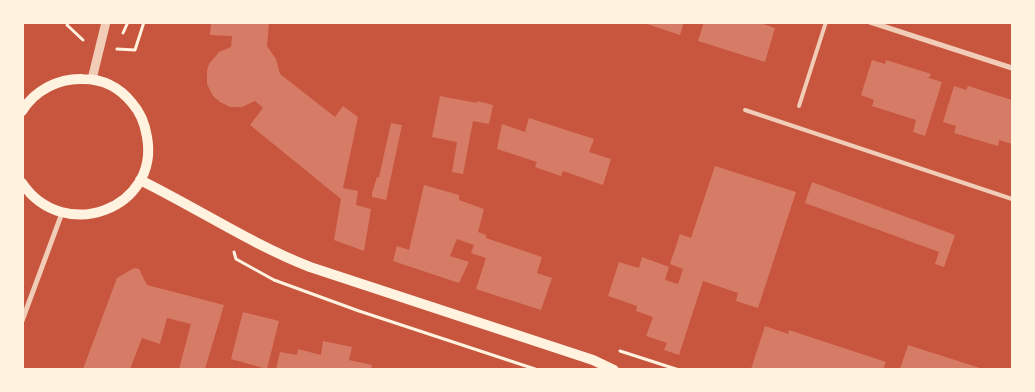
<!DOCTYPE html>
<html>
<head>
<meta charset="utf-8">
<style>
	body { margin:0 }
	#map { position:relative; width:1035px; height:392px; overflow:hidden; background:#c8553d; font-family:"Sofia Sans Condensed",sans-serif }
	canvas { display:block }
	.frame { position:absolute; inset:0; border:24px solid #fff3e0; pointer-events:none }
</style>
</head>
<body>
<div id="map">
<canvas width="1035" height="392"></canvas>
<div class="frame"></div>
</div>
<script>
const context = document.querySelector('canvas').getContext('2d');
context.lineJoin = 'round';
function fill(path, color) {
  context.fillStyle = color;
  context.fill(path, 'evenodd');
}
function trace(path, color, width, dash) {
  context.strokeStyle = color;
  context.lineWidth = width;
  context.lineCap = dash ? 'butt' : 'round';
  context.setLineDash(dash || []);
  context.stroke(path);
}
fill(new Path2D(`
	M211,22H269L267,46L276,59L280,74L335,117L343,106L358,117L343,188L358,191L356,205L371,209L364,251L334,240L341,199L250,125L263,108L255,101L242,107H230L220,102L213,96L207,84V71L209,64L219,52L231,47L232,36L210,35Z
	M641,22H684L680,35Z
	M704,22H764L763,24L775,28L765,62L698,41Z
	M872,60L885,64L886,60L925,72L931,74L929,78L942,82L925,136L913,132L916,120L872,106L874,100L861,95Z
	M954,86L966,90L968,86L1012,100L1011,105H1012V144L999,140L998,146L954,133L956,126L943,122Z
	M440,96L477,103V101L493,105L489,124L473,121L463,174L452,172L457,142L432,137Z
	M529,118L594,139L589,152L611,159L603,185L563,171L561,176L535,167L537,162L497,149L502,124L525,132Z
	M391,123L402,125L386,200L372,197V193L377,177H379Z
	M715,166L796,192L758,308L736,301L738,293L703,281L679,355L664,350L667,343L646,336L653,317L636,311L637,306L608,296L619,262L639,268L642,257L669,267L665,280L678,284L683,269L670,264L680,234L691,238Z
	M812,182L955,235L944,267L935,264L939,252L805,203Z
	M424,185L459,195V200L484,209L478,232L486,235V238L542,257L537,273L552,278L541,310L476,289L486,258L471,253L474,245L457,239L450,256L469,262L459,283L393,261L397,246L409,250Z
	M134,268L139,269L147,285L224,305L205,369H179L191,324L167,318L160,344L142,338L130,369H83L117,278Z
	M243,312L279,321L267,369L231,359Z
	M765,326L788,334L789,330L886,362L883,369H751Z
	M323,341L352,347L349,360L372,365L371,369H276L280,352L297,355L298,349L321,355Z
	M908,345L983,369H900Z`), '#d67c66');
trace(new Path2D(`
	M68,22L67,25L83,40
	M123,33L128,22
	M117,49L135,50L144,22
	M234,252L236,259L274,280L359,311L538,370
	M620,351L679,370`), '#fff3e0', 3);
trace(new Path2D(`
	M799,106L826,22
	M745,110L1012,199`), '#f1ccb7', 4);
trace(new Path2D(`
	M870,22L1012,68
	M22,321L62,213`), '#f1ccb7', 5);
trace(new Path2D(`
	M92,79L106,22`), '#f1ccb7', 9);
trace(new Path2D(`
	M22,111C35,90 59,78 83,79C103,79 120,88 132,103C141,113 145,124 147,137C160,208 64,245 22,183
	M140,180C197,208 251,244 310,267L593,360L614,370`), '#fff3e0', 10);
</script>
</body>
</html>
